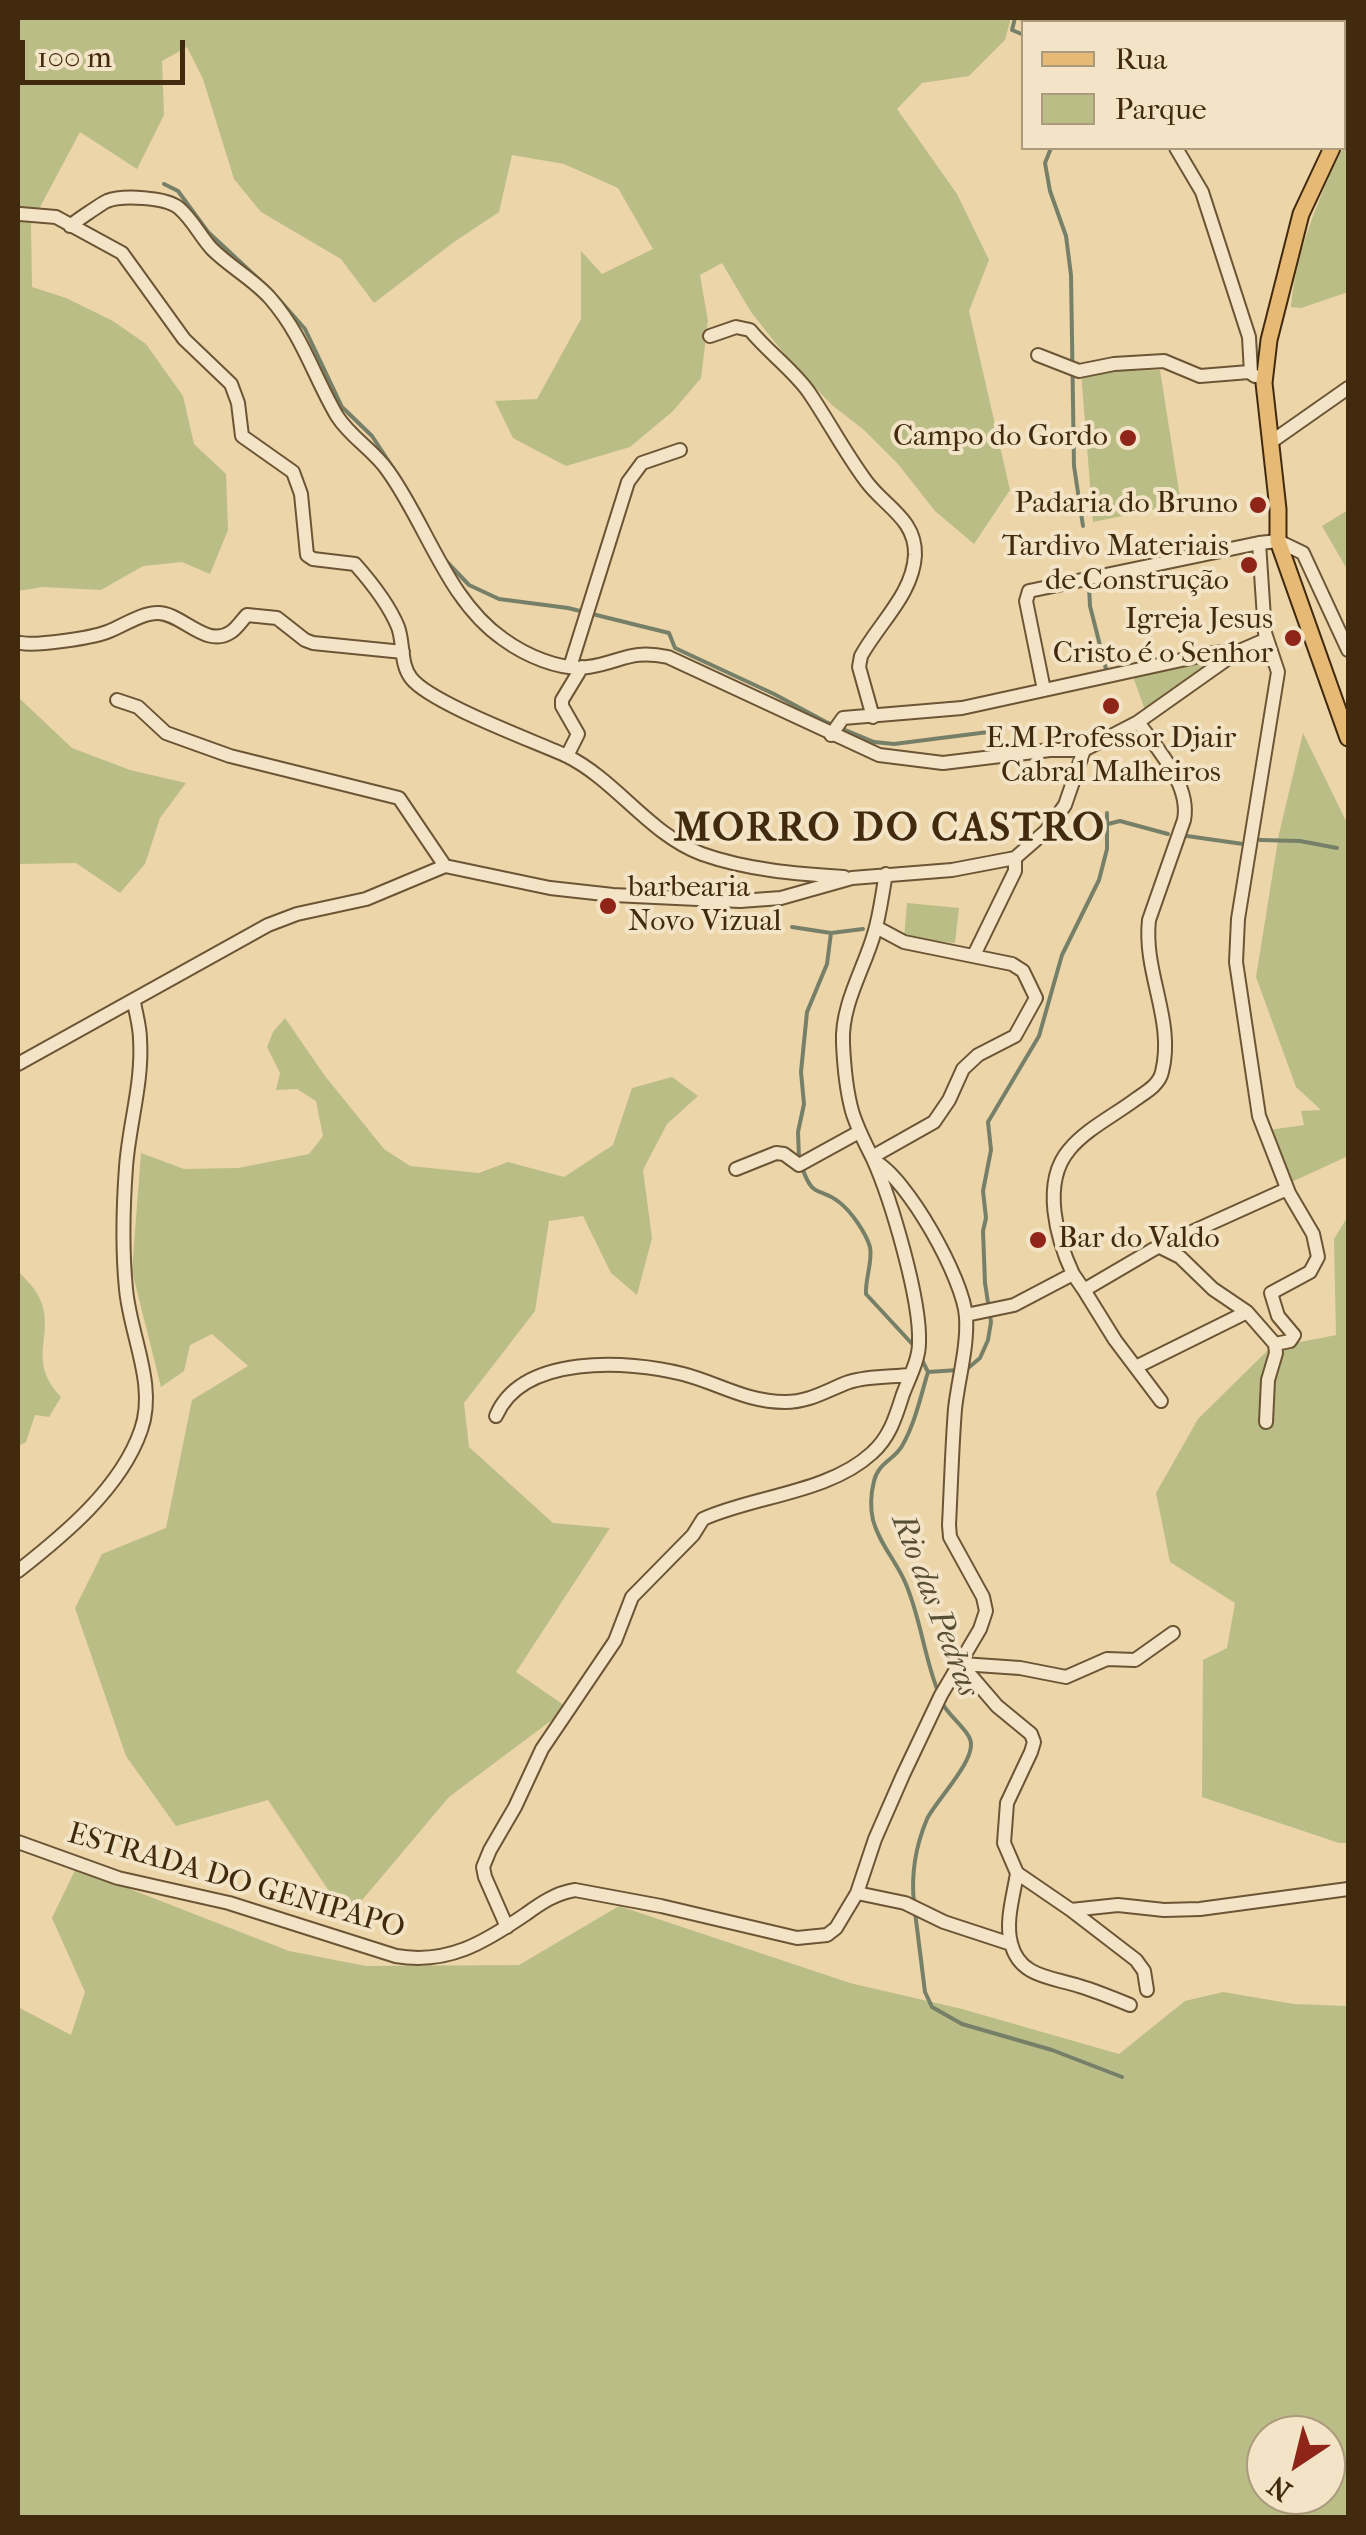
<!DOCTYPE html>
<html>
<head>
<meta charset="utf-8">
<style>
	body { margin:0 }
	#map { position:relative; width:1366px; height:2535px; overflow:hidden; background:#ecd5a9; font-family:"IM FELL French Canon",serif }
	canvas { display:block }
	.frame { position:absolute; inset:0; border:20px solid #422a0e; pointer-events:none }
	.legend { position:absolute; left:1021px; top:20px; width:325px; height:130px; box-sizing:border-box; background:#f3e4c7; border:2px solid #ac9a7d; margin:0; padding:12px 18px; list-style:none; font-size:30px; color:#422a0e }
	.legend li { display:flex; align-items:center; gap:20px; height:50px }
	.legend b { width:50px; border:2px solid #ac9a7d }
	.north { position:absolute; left:1246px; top:2415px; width:100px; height:100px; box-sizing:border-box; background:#f3e4c7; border:2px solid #ac9a7d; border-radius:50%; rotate:215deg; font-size:28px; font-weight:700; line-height:40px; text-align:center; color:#422a0e }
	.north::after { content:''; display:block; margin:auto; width:35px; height:45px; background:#8f2418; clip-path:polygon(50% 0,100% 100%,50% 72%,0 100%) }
	.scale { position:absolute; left:20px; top:40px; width:165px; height:45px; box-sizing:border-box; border:5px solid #422a0e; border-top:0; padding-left:12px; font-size:30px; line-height:35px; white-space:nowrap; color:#422a0e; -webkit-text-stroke:8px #f3e4c7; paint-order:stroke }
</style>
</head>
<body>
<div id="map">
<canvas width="1366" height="2535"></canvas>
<div class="frame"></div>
<ul class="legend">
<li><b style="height:12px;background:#e6ba74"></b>Rua</li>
<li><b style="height:28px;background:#babd86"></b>Parque</li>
</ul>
<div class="north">N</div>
<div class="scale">100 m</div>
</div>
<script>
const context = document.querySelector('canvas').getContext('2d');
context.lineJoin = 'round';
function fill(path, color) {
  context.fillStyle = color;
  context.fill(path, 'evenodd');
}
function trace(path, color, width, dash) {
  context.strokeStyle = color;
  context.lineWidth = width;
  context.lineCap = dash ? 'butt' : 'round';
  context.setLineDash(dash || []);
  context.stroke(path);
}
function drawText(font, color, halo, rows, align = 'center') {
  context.font = font + ' "IM FELL French Canon",serif';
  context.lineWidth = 8;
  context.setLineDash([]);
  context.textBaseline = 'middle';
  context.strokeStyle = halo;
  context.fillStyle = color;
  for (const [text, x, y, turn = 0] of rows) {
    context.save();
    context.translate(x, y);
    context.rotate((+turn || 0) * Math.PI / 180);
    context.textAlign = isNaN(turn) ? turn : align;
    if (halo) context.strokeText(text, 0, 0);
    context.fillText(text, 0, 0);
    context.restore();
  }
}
fill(new Path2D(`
	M18,18H1011L1005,40L969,76L922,83L897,109L957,194L989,260L969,311L1010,490L974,544L935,511L898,464L864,430L832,405L793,365L751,312L722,263L700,275L708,321L701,378L673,411L630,447L566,466L513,438L495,401L537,399L581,319V251L602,274L653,249L618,188L564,164L512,155L499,212L454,242L374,303L341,259L261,212L234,179L203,79L187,47L162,61L164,115L137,169L80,132L31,224L32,287L66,298L113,321L146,344L183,396L194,444L226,474L228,530L210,574L182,562L143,566L101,590L43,587L18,591Z
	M1015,18H1134L1129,22L1023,23Z
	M1348,138V292L1301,308L1291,307C1296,249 1322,189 1348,138Z
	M1160,370L1181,504L1093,522L1081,372Z
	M1348,510V571L1322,526Z
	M1218,652L1224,660L1146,713L1131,671Z
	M18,697L72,748L130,770L186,783L160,818L145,864L120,893L76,863L18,864Z
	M1303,733L1348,825V1156L1285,1185L1269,1130L1304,1125L1301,1111L1321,1110L1296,1087L1256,977L1279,834Z
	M907,903L959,908L955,943L904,938Z
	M285,1018L325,1076L384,1149L410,1166L479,1173L508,1162L564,1177L613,1145L632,1088L672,1077L698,1096L667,1124L643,1170L652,1238L637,1295L611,1273L583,1216L549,1221L535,1311L464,1403L469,1447L553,1523L610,1528L516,1672L568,1708L449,1797L347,1918L268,1800L176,1826L126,1756L75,1608L102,1554L166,1528L192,1400L248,1366L212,1334L190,1345L184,1371L161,1387L132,1271L141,1153L184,1169L238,1168L309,1154L323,1136L316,1101L297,1089L276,1090L280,1073L267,1047L273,1032Z
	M1348,1216V1843H1339L1202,1797L1203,1660L1227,1648L1235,1603L1170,1562L1156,1493L1198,1419L1270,1348L1336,1335L1334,1239Z
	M18,1271C27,1281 37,1289 42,1304C53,1339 27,1360 61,1397L49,1417L35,1415L26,1442L18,1446Z
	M76,1868L289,1951L366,1966L519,1965L619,1906L850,1983L962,2009L1119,2054L1185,2001L1223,1992L1294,2004L1348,2006V2517H18V2007L71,2035L85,1992L52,1918ZM1266,2435H1326V2495H1266Z`), '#babd86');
trace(new Path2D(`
	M1015,18L1012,30L1024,35
	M1051,148L1045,163L1050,191L1066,236L1071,275L1074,466L1083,526
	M164,184L178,191L208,232L266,286
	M276,296L305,329L342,407L372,436L393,468
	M447,562L469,585L499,599L568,608L669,633L675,648L774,694L826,722L874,742L894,744L1004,730
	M1089,586L1090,606L1106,669
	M1108,824L1120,821L1168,834
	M1187,836L1243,844
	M1260,840L1300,841L1337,848
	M792,927L831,933L863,929
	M799,1158L798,1132L804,1104L801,1072L807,1012L827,964L831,933
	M802,1167C813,1200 819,1186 839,1202C851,1211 866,1233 870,1247C873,1261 865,1279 866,1294L915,1347
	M922,1360L928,1372C921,1395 915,1424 902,1446C894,1460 878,1463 874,1481C871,1493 870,1507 873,1520C879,1543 896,1561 905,1582C921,1618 924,1658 939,1694
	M967,1369L980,1358L988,1340L991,1322L985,1283L983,1231L986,1218L983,1191L991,1150L988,1122L1039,1036L1062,955L1099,880L1107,849V813
	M928,1372L958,1370
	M914,1903C911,1875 916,1845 927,1819C936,1800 978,1759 970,1739C966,1728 949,1716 942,1703
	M915,1912L925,1992L932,2007L962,2024L1052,2050L1122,2077`), '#768069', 4);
const minor = new Path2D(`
	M1176,148L1202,192L1249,337L1251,373
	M20,214L56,217L122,253L184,339L231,384L238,403L242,436L293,472L301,494L307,555L313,559L355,564C371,582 389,605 398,627C404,643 400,664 411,678C430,703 534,741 567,756C617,781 649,834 702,854C747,870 797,874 844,877
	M70,226C73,223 104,202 107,201C122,195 166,197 179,208C193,220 200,236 212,249C230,267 253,279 270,298C303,336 313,375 337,416C351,438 374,450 388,471C427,525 447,600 503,639C525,655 560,671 588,667C622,662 630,649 668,657L879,755L943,763L1050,750H1084L1138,722L1237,652L1267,639
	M710,336L736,327L750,330C767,351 792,369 808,391C828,420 845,453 866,481C885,507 916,519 915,555C913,594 879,623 861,656L859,667L873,717
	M1038,355L1079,371L1114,364L1164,361L1200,376L1249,372L1255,376
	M1271,442L1348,388
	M1259,543L1265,633L1278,672L1238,919L1236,962L1259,1116L1289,1193L1313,1234L1318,1257L1310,1272L1271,1293L1278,1316L1294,1335L1290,1341L1275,1344
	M21,643C37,646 91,638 107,632C123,626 141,613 158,613C182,613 206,649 231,632C237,628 242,620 247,615L277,618L305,640L313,643L403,652
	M570,667L628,482L642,463L680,450
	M1044,690L1026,601L1029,591L1259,543L1278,541L1303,553L1348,650
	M117,700L138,707L166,733L230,756L399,798L445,866
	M831,735L843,718L962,708L1218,652H1237
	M567,756L578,734L562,706V700L582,667
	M974,955L1015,871V858
	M18,1064L268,925L297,914L366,899L445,866L550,888L613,895L740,901L781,898L852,878L952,870L1015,858L1046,831L1065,805L1084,750
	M872,1157L934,1122L949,1100L963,1069L978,1055L1015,1036L1036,998L1023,971L1012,964L904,942L876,927
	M736,1169L776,1153L784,1154L799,1165L859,1132
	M1158,1246L1180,1257L1213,1289L1247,1312L1275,1344L1276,1353L1268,1380L1266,1422
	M1073,1274C1057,1240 1041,1183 1069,1150C1086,1129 1115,1115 1136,1099C1146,1092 1159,1085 1162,1072C1175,1020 1143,973 1149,920L1184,820C1191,785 1157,749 1138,722
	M1084,1290L1115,1340L1161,1401
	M966,1315L1014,1305L1073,1274L1084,1290L1154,1249L1287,1189
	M1136,1367L1247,1312
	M496,1416C522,1354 628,1360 683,1374C718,1383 746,1402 785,1402C810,1402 827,1390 849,1382C868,1376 891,1377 910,1375
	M18,1571C64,1535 121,1488 141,1430C157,1385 130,1335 126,1289C122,1249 123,1208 126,1167C129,1125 143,1082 140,1039C140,1027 136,1014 134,1002
	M960,1663L997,1706L1031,1734L1034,1742L1031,1752L1007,1803L1004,1843L1017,1873L1071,1910L1118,1905L1164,1910L1200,1909L1348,1889
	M962,1664L1020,1668L1066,1677L1107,1659L1135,1660L1173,1633
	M18,1842L118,1878L229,1903L396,1956C448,1965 485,1942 526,1914C541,1903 556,1893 575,1890L661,1906L797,1938L827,1935L836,1928L857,1893L875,1839L903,1775L941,1695L980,1629L986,1611L983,1597L950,1537L949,1525C951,1486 952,1447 955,1409C958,1380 968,1347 966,1317C964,1280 907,1177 874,1161
	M1017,1873C1014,1894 1005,1921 1011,1943C1019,1977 1051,1977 1079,1986C1096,1991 1113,1998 1130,2005
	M857,1893L905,1903L944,1922L1011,1944
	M1071,1910L1136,1960L1144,1971L1147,1990
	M507,1927L485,1877L483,1867L490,1850L515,1807L542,1749L615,1641L632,1597L693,1535L703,1519C753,1496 829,1493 872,1453C890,1437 896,1416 903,1394C909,1378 919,1360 919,1343C921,1300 891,1199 873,1159C865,1143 857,1128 852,1111C846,1089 844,1066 843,1043C841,1005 864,969 874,934C880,915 882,894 886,874`);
const major = new Path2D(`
	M1344,126L1348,117
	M1332,148L1301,214L1269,340L1264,383L1278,509V541L1348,738`);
trace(minor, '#6c5535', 16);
trace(major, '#422a0e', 19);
trace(minor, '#f3e4c7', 12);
trace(major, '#e6ba74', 15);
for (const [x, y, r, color] of [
	[1128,438,10,"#8f2418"],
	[1258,505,10,"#8f2418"],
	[1249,565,10,"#8f2418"],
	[1293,638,10,"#8f2418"],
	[1111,706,10,"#8f2418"],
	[608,906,10,"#8f2418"],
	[1038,1240,10,"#8f2418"]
]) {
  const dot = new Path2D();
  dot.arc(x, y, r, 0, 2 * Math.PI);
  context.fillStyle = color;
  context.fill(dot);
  trace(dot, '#f3e4c7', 4);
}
drawText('30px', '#422a0e', '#f3e4c7', [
	["Campo do Gordo",1108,438],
	["Padaria do Bruno",1238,505],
	["Tardivo Materiais",1229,548],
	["de Construção",1229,582],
	["Igreja Jesus",1273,621],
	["Cristo é o Senhor",1273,655],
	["E.M Professor Djair",1111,740,"center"],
	["Cabral Malheiros",1111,774,"center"],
	["barbearia",628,889,"left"],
	["Novo Vizual",628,923,"left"],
	["Bar do Valdo",1058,1240,"left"]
], 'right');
drawText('30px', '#422a0e', '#f3e4c7', [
	["ESTRADA DO GENIPAPO",236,1882,16]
]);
drawText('italic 32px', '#584e34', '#f3e4c7', [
	["Rio das Pedras",934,1606,69]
]);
context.letterSpacing = '2.5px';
drawText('bold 40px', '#422a0e', '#f3e4c7', [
	["MORRO DO CASTRO",890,830]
]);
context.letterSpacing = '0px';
</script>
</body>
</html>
